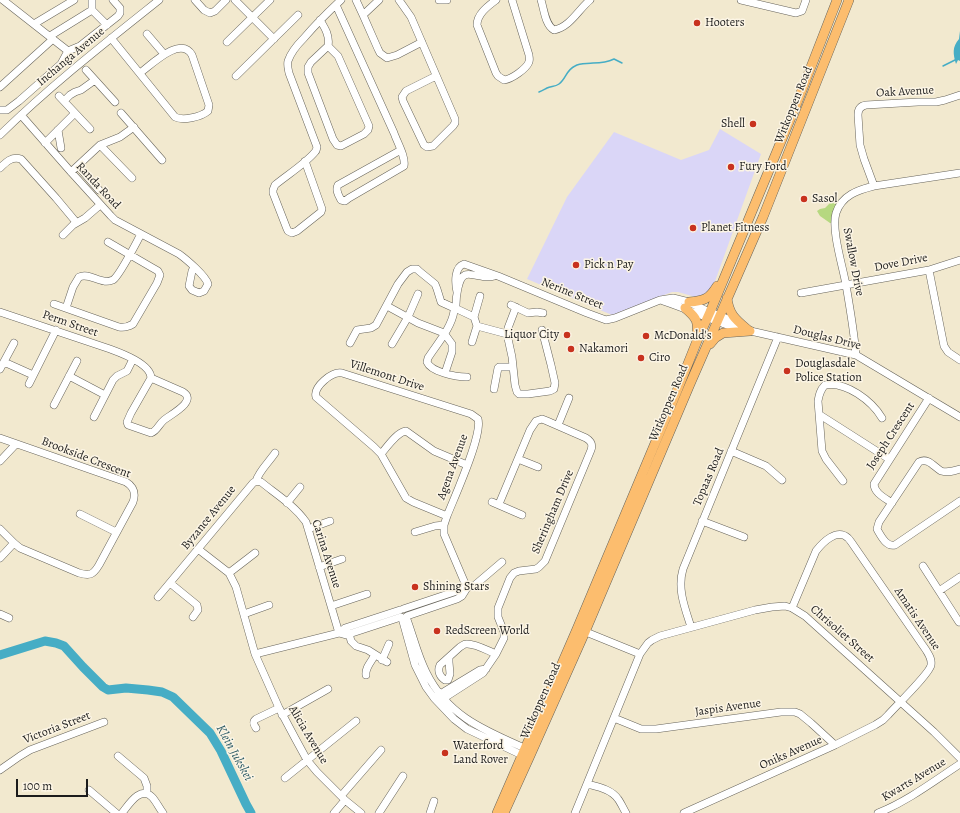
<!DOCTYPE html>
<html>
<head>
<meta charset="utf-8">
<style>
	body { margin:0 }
	#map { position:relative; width:960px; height:813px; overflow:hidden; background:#f2e9cf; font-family:Alegreya,serif }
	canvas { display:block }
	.scale { position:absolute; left:16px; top:779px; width:72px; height:18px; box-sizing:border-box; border:2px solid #1c1c1c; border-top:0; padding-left:5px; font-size:12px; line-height:14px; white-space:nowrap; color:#1c1c1c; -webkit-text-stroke:3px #fcf5e5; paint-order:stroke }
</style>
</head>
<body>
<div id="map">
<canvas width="960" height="813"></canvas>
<div class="scale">100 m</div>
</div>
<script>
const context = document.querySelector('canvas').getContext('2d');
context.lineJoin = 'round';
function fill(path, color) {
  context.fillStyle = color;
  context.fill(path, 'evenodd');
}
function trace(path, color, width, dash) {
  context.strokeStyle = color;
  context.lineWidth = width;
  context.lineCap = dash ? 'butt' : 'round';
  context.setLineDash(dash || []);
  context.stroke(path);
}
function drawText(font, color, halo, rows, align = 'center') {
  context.font = font + ' Alegreya,serif';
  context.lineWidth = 3;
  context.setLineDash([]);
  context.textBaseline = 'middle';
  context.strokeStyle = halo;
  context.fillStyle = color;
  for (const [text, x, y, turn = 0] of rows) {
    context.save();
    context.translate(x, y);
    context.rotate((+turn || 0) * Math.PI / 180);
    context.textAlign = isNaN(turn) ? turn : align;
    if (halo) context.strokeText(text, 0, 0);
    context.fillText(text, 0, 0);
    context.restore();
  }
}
fill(new Path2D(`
	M720,129L761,154L714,284L709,291L699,298L678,292H672L612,315L527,279L567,197L614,132L681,160L709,150Z`), '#dad6f7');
fill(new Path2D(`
	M835,198L840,201L832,223H830L820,216L817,211L820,209L825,208Z`), '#b6d880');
fill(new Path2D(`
	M960,31V61L958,60L956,64C953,54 952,47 959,39Z`), '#46adc5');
trace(new Path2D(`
	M943,66L955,60
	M539,92C542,91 545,89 547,88C551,86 555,87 559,84C566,79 566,70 575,66C580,63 587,64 593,63C600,63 608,62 614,59L622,63`), '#46adc5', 1.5);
trace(new Path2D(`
	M0,655L45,641L56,643L64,646L83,667L103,687L108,690L126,688L148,690L162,692L173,697L210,733L221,751L246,804L251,813`), '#46adc5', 9);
const minor = new Path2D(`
	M3,0L68,51L80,46L118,16L120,13V8L113,0
	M92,0V10L107,25
	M195,0L204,10L210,13L215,11L226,0
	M235,0L274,39
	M356,0L363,15L378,49L380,53L387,58L397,55L422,42
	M399,0L411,17L455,119V123L453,126L433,146L427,147L424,145L403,101L402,97L406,91L436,76
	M439,0H447
	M496,0C488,6 477,14 477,25L496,73L498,76L504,80C512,79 526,69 529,62C530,59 529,57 529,55L512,0
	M541,0C544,9 545,25 554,30C570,27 578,10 590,0
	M741,0L796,13L802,11L806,0
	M336,5L394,133C397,142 406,157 404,166L349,198L345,201L341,200C339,196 335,190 338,185L401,150
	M363,15L379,0
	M320,20C325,28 330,36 328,46L311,62L308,67V73L333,139L337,145L341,146L364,134L368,130L369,126L338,56L328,46
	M34,24L74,0
	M147,34L164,54
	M50,36L92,10
	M111,38L175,117C183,121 201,117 208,111L209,105L192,55C181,35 151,65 140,73
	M227,42L270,0
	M86,70L115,102
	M236,76L298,15
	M0,87L53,39
	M59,96L90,129
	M64,101L70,95L75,92L81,90L95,80
	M0,110H7L19,101L61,64L68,51
	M121,113L162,160
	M21,115L71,172L111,216L115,220L179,254C186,259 206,276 208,284L204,291L199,293L192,290L189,286L192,271L194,267
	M58,130L61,148
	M0,135C50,86 105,43 159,0
	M45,143L75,113
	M100,145L132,178
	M305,161L322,209L321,212L297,231L292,233L288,231L287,229L273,193V190L275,185C287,175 305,164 315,152C317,150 316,150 317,147L289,73C288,68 287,65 288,61C291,52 298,44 304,38C316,24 328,12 341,0
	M78,166L99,190
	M0,168C6,162 12,156 21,159L56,198L76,222
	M71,172L100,145L120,137L134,127
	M874,186L864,159L860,145L858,115C858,110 860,106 866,105L918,102H936L945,100L960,95
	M63,235L73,225L85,218L100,205
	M929,270L944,346L948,352L960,360
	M457,292C455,283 454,267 464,264L498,276L587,313L606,320L615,318L660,300L673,298L689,302L705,310L728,319L738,324
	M801,293L929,270L960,260
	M663,301C687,309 709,319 733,327L856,355L960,417
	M54,304L119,327C125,328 128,327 133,324L157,283L160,275L158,271L151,267L108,242
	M456,305C456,298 458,278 465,275C469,273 476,276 481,276C485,277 490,277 494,276
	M511,305L528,313L537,312L543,313
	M387,306L418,323L444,333L452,344V352L445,373
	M516,307L508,328L507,334L512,357L515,385L517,392L519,394H528L550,391L554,389L555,383L551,365L542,330
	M66,308L73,287L79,277C87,273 96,280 104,281C107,282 110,281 113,280C120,275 136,243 141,234
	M457,309L474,317
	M454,311C452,327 437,344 428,358L427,362C431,372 456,377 467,377
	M0,312L110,349C121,353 151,364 151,378L131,413L127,422L128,425L151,433C157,431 159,424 164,420C170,415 198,401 183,392L151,378
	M477,326L507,334
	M472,342L477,326L474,317L480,296
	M350,343L357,330L371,328L376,325L398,284L407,272L412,269H417L419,271L435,284L437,289L441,302L452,307
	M392,344L408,317L418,294
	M856,355C854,332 850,308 846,285C843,267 831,230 836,213C842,195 858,190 874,186L960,173
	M4,362L33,375
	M0,369L14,343
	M69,376L105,395
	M29,384L56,330
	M494,389L498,368L499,367H513
	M54,405L77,361
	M820,415L889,459
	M94,417L113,380L117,376L127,371L133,359
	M558,425L569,398
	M0,438L126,482C134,487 136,493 133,502L99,565C93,575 90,576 79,573L20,548L14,543L0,529
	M731,451L766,466L782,480
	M381,454C387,447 397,432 406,431L434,451L467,465
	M518,459L538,467
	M0,461L16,444
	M960,469C954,471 948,473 941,471C934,467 928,457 919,462L879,522L877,529L878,531C882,538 887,547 895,545L960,501
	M256,481L261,482C276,494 294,505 306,522L339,633
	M843,481L826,459L822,451L818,401C819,395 820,390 825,385C846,381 872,401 882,418
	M492,502L522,515
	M287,503L300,487
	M892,503C885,498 874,493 874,484L929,398
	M80,514L116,532
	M447,516L413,502L406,498L381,454L374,447L316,397C313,387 332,371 342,373L471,414L478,419C483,435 454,498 447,516L444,525V534L467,588
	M702,521L744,537
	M308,529L330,521
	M415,532L435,526L444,525
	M198,549L229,573L236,587L255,654L279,708L295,738L307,760L317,772L345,800L361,813
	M0,558L14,543
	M923,566L959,622
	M319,567L342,559
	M229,573L255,553
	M170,583L197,605L198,610L193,617
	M939,591L960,577
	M158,597L253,483L256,481C259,471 269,462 275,453
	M331,606L367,594
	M403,609L475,585L502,562
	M0,614L9,618
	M244,614L269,605
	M407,616L457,599L462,596L467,588
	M406,617C413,635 417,654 426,672C448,717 486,731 529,750
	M402,618L415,665L426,687L434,698L454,719L467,729L526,757
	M691,627C685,608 677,589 683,569L778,337
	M581,630L640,654
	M339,633L346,635L401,617
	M349,633L351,641L356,646L368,650L387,662
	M255,654L339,633L345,628L400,610
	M449,658V662L450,674L448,680H445C440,677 437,671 440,665L460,647C462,646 464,644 466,644C475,643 488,651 496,654
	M382,660L389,644
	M366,675C365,668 371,662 375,655
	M437,696L480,670L486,669
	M438,702L483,673L496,654L504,638V632L498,617V608L510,578L514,573L519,571L536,569L539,567L545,561L591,450C593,444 591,441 586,438L547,421L542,419L536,421L530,430L499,504
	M282,715L328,689
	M614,718L641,729H656L781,712H795L800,714L811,723L835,745
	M256,728C254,725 252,722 256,719L279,708
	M118,756L144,778L147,786V793
	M0,770L20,756L30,750L104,722
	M285,778L356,721
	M587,784C598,787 611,789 618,799C621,803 623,808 626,813
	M89,790L116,813
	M341,796L381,750
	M122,813C128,806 140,785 152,797C156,801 159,808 163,813
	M334,813L345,800
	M379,813L403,776
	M430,813L434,801
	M575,813L640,654L648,643L652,640L660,636L755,610L772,607L785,606L792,608L805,616L934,732L960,758
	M684,813L835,745L875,725L883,720L888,715C895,707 930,673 931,665C932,659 929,655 926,650L854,546C852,543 850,540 848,538C837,528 823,542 816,551L792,608
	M878,813C908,801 934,781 960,764`);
const major = new Path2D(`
	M727,298C729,315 736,320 748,330
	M689,302C704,301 709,299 717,286
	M685,308C698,319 698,321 697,338
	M710,344L715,338L723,333L750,331
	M497,813L577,629L677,391L697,341L710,312L797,103L837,0
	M504,813L529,758L585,632L690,384L763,217L849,0`);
trace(minor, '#67645b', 8);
trace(major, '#67645b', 10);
trace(minor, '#fff', 7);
trace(major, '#fcbd6e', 9);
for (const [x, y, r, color] of [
	[697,23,4,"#c8321e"],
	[753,124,4,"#c8321e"],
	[731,167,4,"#c8321e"],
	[804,199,4,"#c8321e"],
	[693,228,4,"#c8321e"],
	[576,265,4,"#c8321e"],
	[567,335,4,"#c8321e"],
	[646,336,4,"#c8321e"],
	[571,349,4,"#c8321e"],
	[641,358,4,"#c8321e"],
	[787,371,4,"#c8321e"],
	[415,587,4,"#c8321e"],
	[437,631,4,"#c8321e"],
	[445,753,4,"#c8321e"]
]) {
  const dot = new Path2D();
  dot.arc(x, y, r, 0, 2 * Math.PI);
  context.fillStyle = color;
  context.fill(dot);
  trace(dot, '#fcf5e5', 1.5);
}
drawText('12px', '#1c1c1c', '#fcf5e5', [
	["Hooters",705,23],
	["Shell",745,124,"right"],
	["Fury Ford",739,167],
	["Sasol",812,199],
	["Planet Fitness",701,228],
	["Pick n Pay",584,265],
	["Liquor City",559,335,"right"],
	["McDonald's",654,336],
	["Nakamori",579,349],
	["Ciro",649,358],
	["Douglasdale",795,364],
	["Police Station",795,378],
	["Shining Stars",423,587],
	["RedScreen World",445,631],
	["Waterford",453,746],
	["Land Rover",453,760]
], 'left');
drawText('12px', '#1c1c1c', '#fcf5e5', [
	["Inchanga Avenue",71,57,-40],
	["Oak Avenue",905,92,-3],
	["Witkoppen Road",794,105,-68],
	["Randa Road",98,186,47],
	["Swallow Drive",853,262,79],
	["Dove Drive",901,263,-11],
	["Nerine Street",572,294,22],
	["Perm Street",70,324,19],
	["Douglas Drive",827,338,14],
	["Villemont Drive",387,376,18],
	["Witkoppen Road",669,403,-67],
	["Joseph Crescent",891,436,-57],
	["Brookside Crescent",86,458,21],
	["Agena Avenue",453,467,-70],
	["Topaas Road",709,477,-67],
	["Sheringham Drive",553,512,-67],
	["Byzance Avenue",209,518,-51],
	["Carina Avenue",326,554,72],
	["Amatis Avenue",917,619,56],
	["Chrisoliet Street",842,634,41],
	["Witkoppen Road",541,701,-66],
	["Jaspis Avenue",728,708,-8],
	["Victoria Street",57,728,-21],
	["Alicia Avenue",308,735,59],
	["Oniks Avenue",791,753,-24],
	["Kwarts Avenue",914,780,-31]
]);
drawText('italic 13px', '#2f5d68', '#fcf5e5', [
	["Klein Jukskei",234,753,61]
]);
</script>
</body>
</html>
